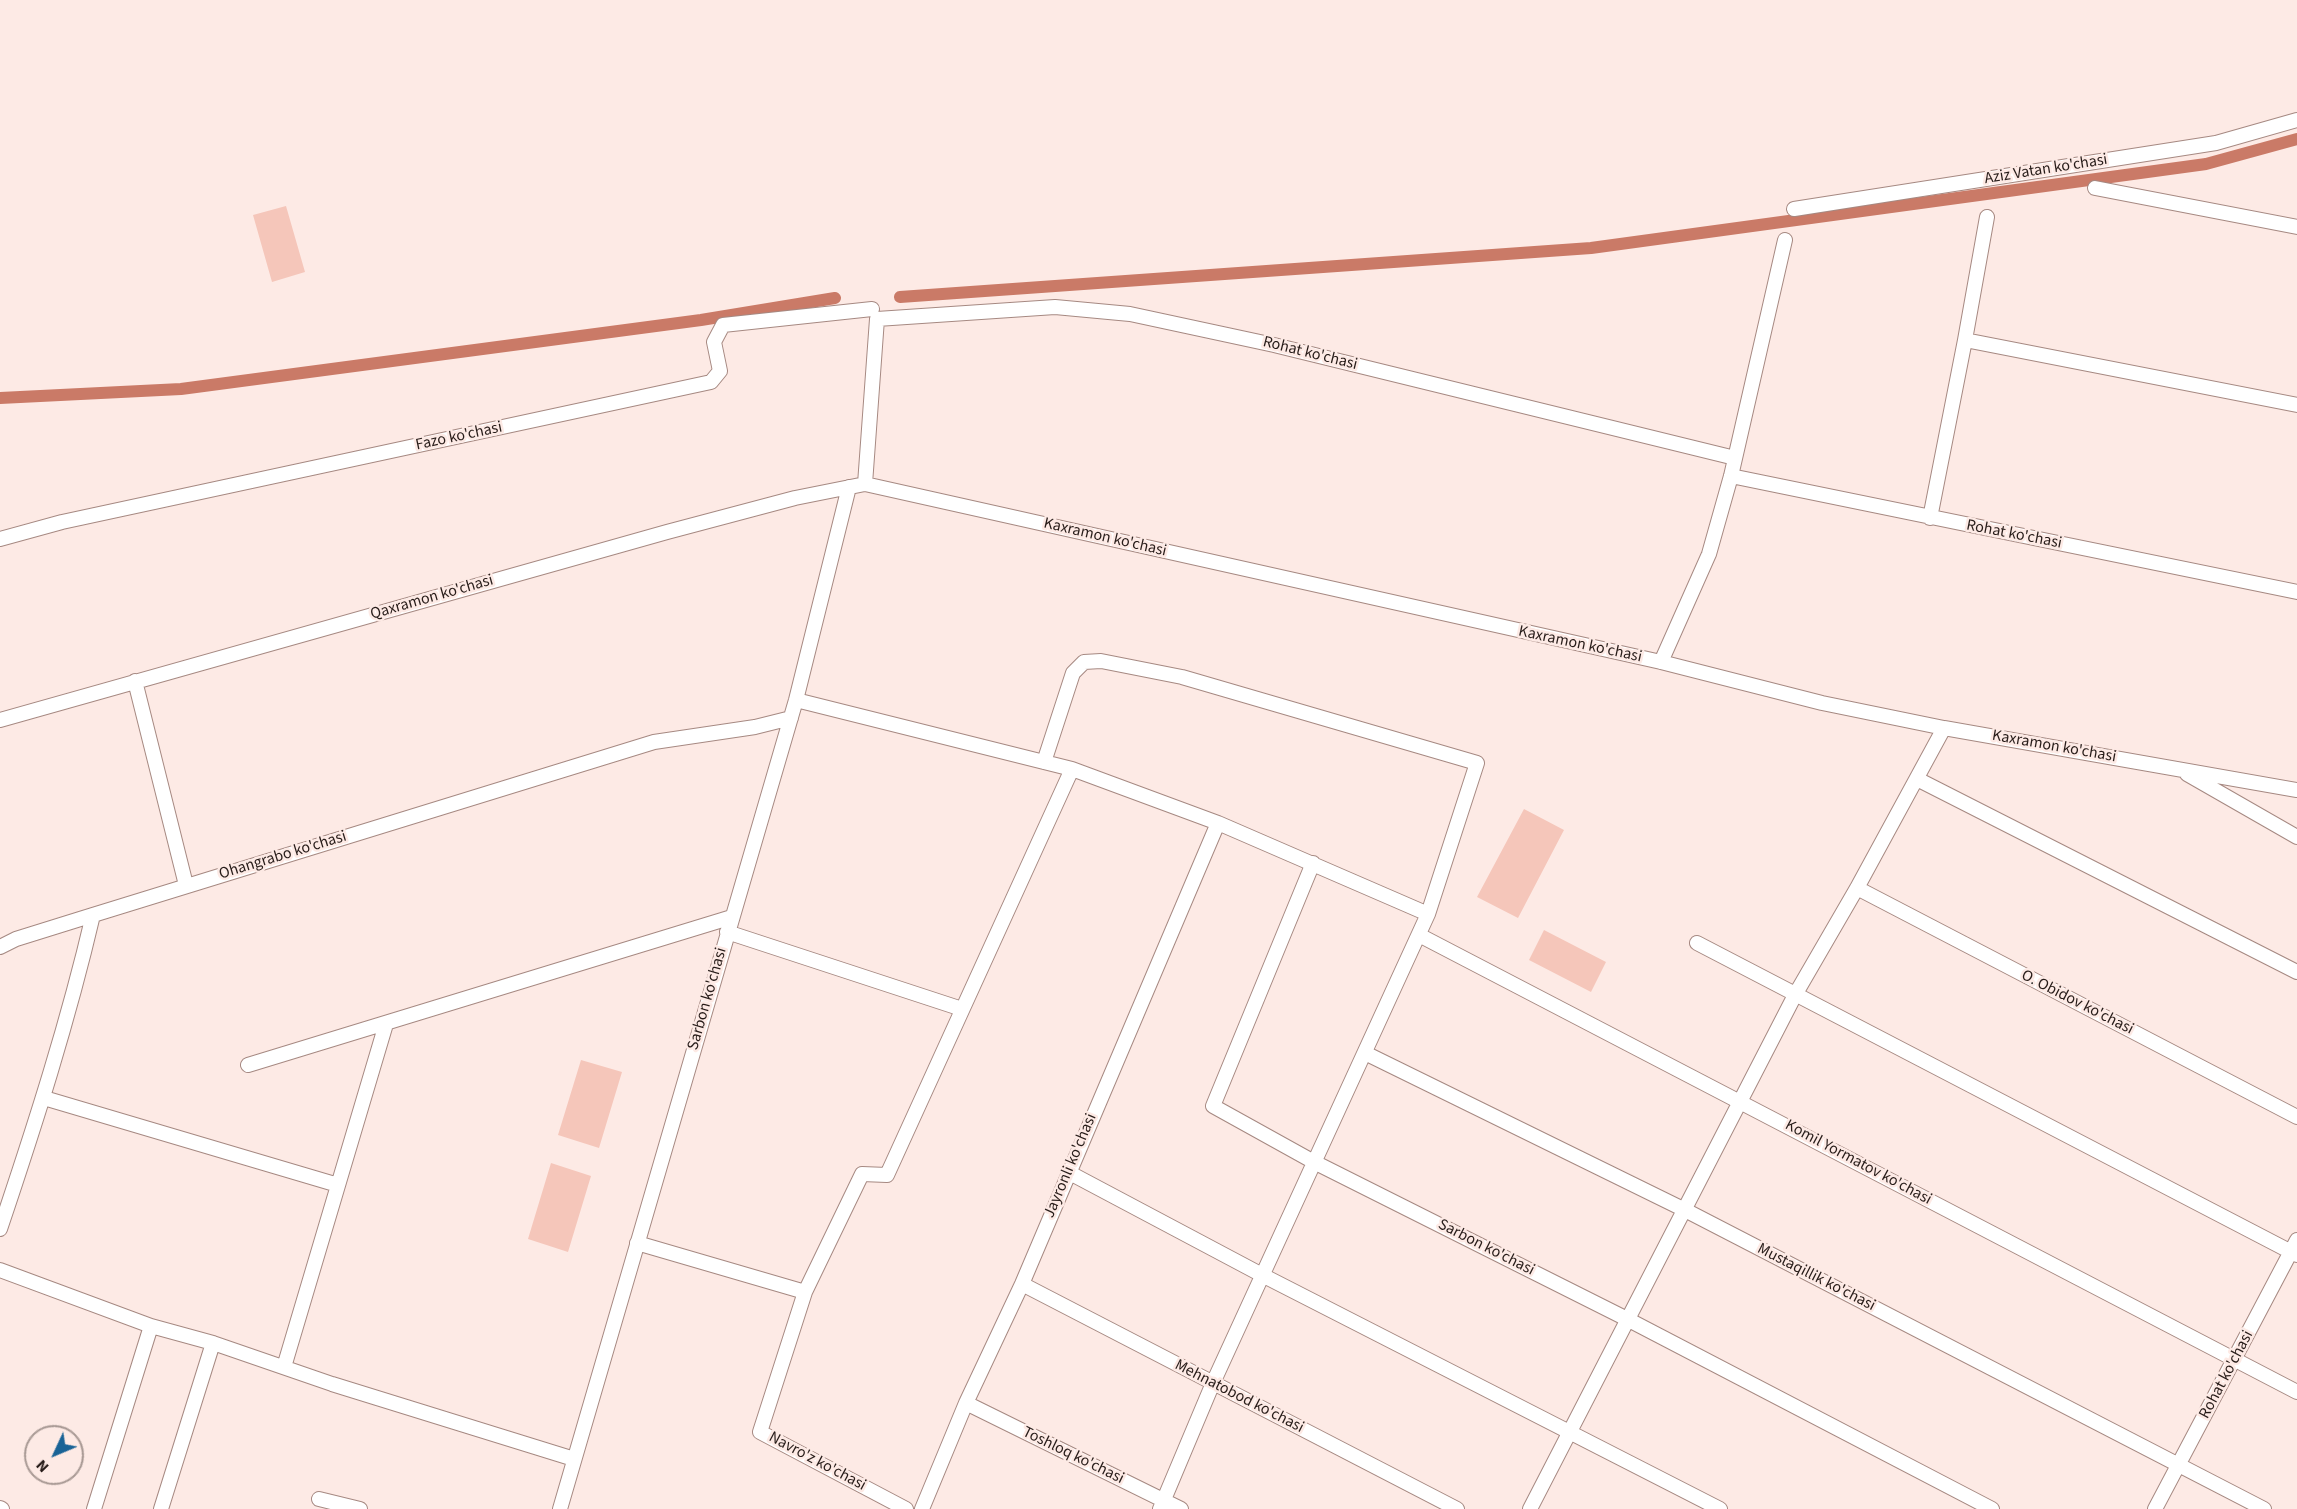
<!DOCTYPE html>
<html>
<head>
<meta charset="utf-8">
<style>
	body { margin:0 }
	#map { position:relative; width:2297px; height:1509px; overflow:hidden; background:#fdeae5; font-family:"Source Sans 3",sans-serif }
	canvas { display:block }
	.north { position:absolute; left:24px; top:1425px; width:60px; height:60px; box-sizing:border-box; background:#fdeae5; border:2px solid #a79893; border-radius:50%; rotate:226deg; font-size:16px; font-weight:700; line-height:24px; text-align:center; color:#271c19 }
	.north::after { content:''; display:block; margin:auto; width:21px; height:27px; background:#196396; clip-path:polygon(50% 0,100% 100%,50% 72%,0 100%) }
</style>
</head>
<body>
<div id="map">
<canvas width="2297" height="1509"></canvas>
<div class="north">N</div>
</div>
<script>
const context = document.querySelector('canvas').getContext('2d');
context.lineJoin = 'round';
function fill(path, color) {
  context.fillStyle = color;
  context.fill(path, 'evenodd');
}
function trace(path, color, width, dash) {
  context.strokeStyle = color;
  context.lineWidth = width;
  context.lineCap = dash ? 'butt' : 'round';
  context.setLineDash(dash || []);
  context.stroke(path);
}
function drawText(font, color, halo, rows, align = 'center') {
  context.font = font + ' "Source Sans 3",sans-serif';
  context.lineWidth = 5;
  context.setLineDash([]);
  context.textBaseline = 'middle';
  context.strokeStyle = halo;
  context.fillStyle = color;
  for (const [text, x, y, turn = 0] of rows) {
    context.save();
    context.translate(x, y);
    context.rotate((+turn || 0) * Math.PI / 180);
    context.textAlign = isNaN(turn) ? turn : align;
    if (halo) context.strokeText(text, 0, 0);
    context.fillText(text, 0, 0);
    context.restore();
  }
}
fill(new Path2D(`
	M286,206L305,272L272,282L253,215Z
	M1524,809L1564,830L1518,918L1477,897Z
	M1544,930L1606,962L1591,992L1529,960Z
	M581,1060L622,1072L599,1148L558,1135Z
	M551,1163L591,1176L568,1252L528,1239Z`), '#f5c6ba');
trace(new Path2D(`
	M900,297L1591,248L2206,164L2297,139
	M0,398L181,389L701,320L835,298`), '#ca7a67', 12);
const minor = new Path2D(`
	M2095,188L2297,227
	M1794,209L2216,143L2297,120
	M1965,340L2297,405
	M1731,476L2297,592
	M865,484L877,319L1055,307L1130,314L1274,345L1735,458
	M1930,518L1965,340L1987,217
	M0,539L62,522L711,382L720,371L714,342L723,325L872,309
	M1661,662L1709,554L1731,476L1785,240
	M135,681L186,885
	M796,700L1072,769L1218,823L1428,914
	M0,720L667,532L795,498L865,484L1661,662L1822,703L1944,728L2297,790
	M1044,762L1073,673L1084,662L1101,661L1182,677L1477,763L1428,914L1213,1383L1160,1509
	M2187,774L2297,837
	M1917,779L2297,972
	M1313,863L1213,1106L1314,1162L1627,1319L1992,1509
	M1857,888L2297,1117
	M727,932L962,1009
	M1419,935L2297,1392
	M1697,943L2297,1255
	M0,947L16,939L93,915
	M1365,1053L1685,1210L2264,1509
	M248,1065L732,917
	M44,1098L338,1185
	M1068,1172L1264,1276L1720,1509
	M0,1229C35,1125 68,1022 93,915L654,742L755,727L791,718
	M637,1243L805,1292
	M0,1270L151,1326L213,1343L332,1384L574,1459
	M1022,1284L1457,1509
	M284,1367L386,1024
	M966,1403L1181,1509
	M319,1499L360,1509
	M0,1508L2,1509
	M94,1509L151,1326
	M161,1509L213,1343
	M560,1509L796,700L849,487
	M906,1509L760,1432L805,1292L862,1174L887,1175L1072,769
	M922,1509L966,1403L1022,1284L1218,823
	M1530,1509L1795,995L1857,888L1944,728
	M2155,1509L2297,1240`);
trace(minor, '#a68982', 16);
trace(minor, '#fff', 14);
drawText('16px', '#271c19', '#fdeae5', [
	["Aziz Vatan ko'chasi",2046,170,-9],
	["Rohat ko'chasi",1310,354,14],
	["Fazo ko'chasi",459,437,-12],
	["Rohat ko'chasi",2014,535,11],
	["Kaxramon ko'chasi",1105,538,13],
	["Qaxramon ko'chasi",432,598,-16],
	["Kaxramon ko'chasi",1580,645,12],
	["Kaxramon ko'chasi",2054,747,10],
	["Ohangrabo ko'chasi",283,856,-17],
	["Sarbon ko'chasi",708,999,-74],
	["O. Obidov ko'chasi",2077,1003,27],
	["Komil Yormatov ko'chasi",1858,1163,28],
	["Jayronli ko'chasi",1071,1166,-67],
	["Sarbon ko'chasi",1486,1248,27],
	["Mustaqillik ko'chasi",1816,1278,27],
	["Rohat ko'chasi",2227,1375,-62],
	["Mehnatobod ko'chasi",1239,1397,27],
	["Toshloq ko'chasi",1073,1456,26],
	["Navro'z ko'chasi",817,1462,28]
]);
</script>
</body>
</html>
